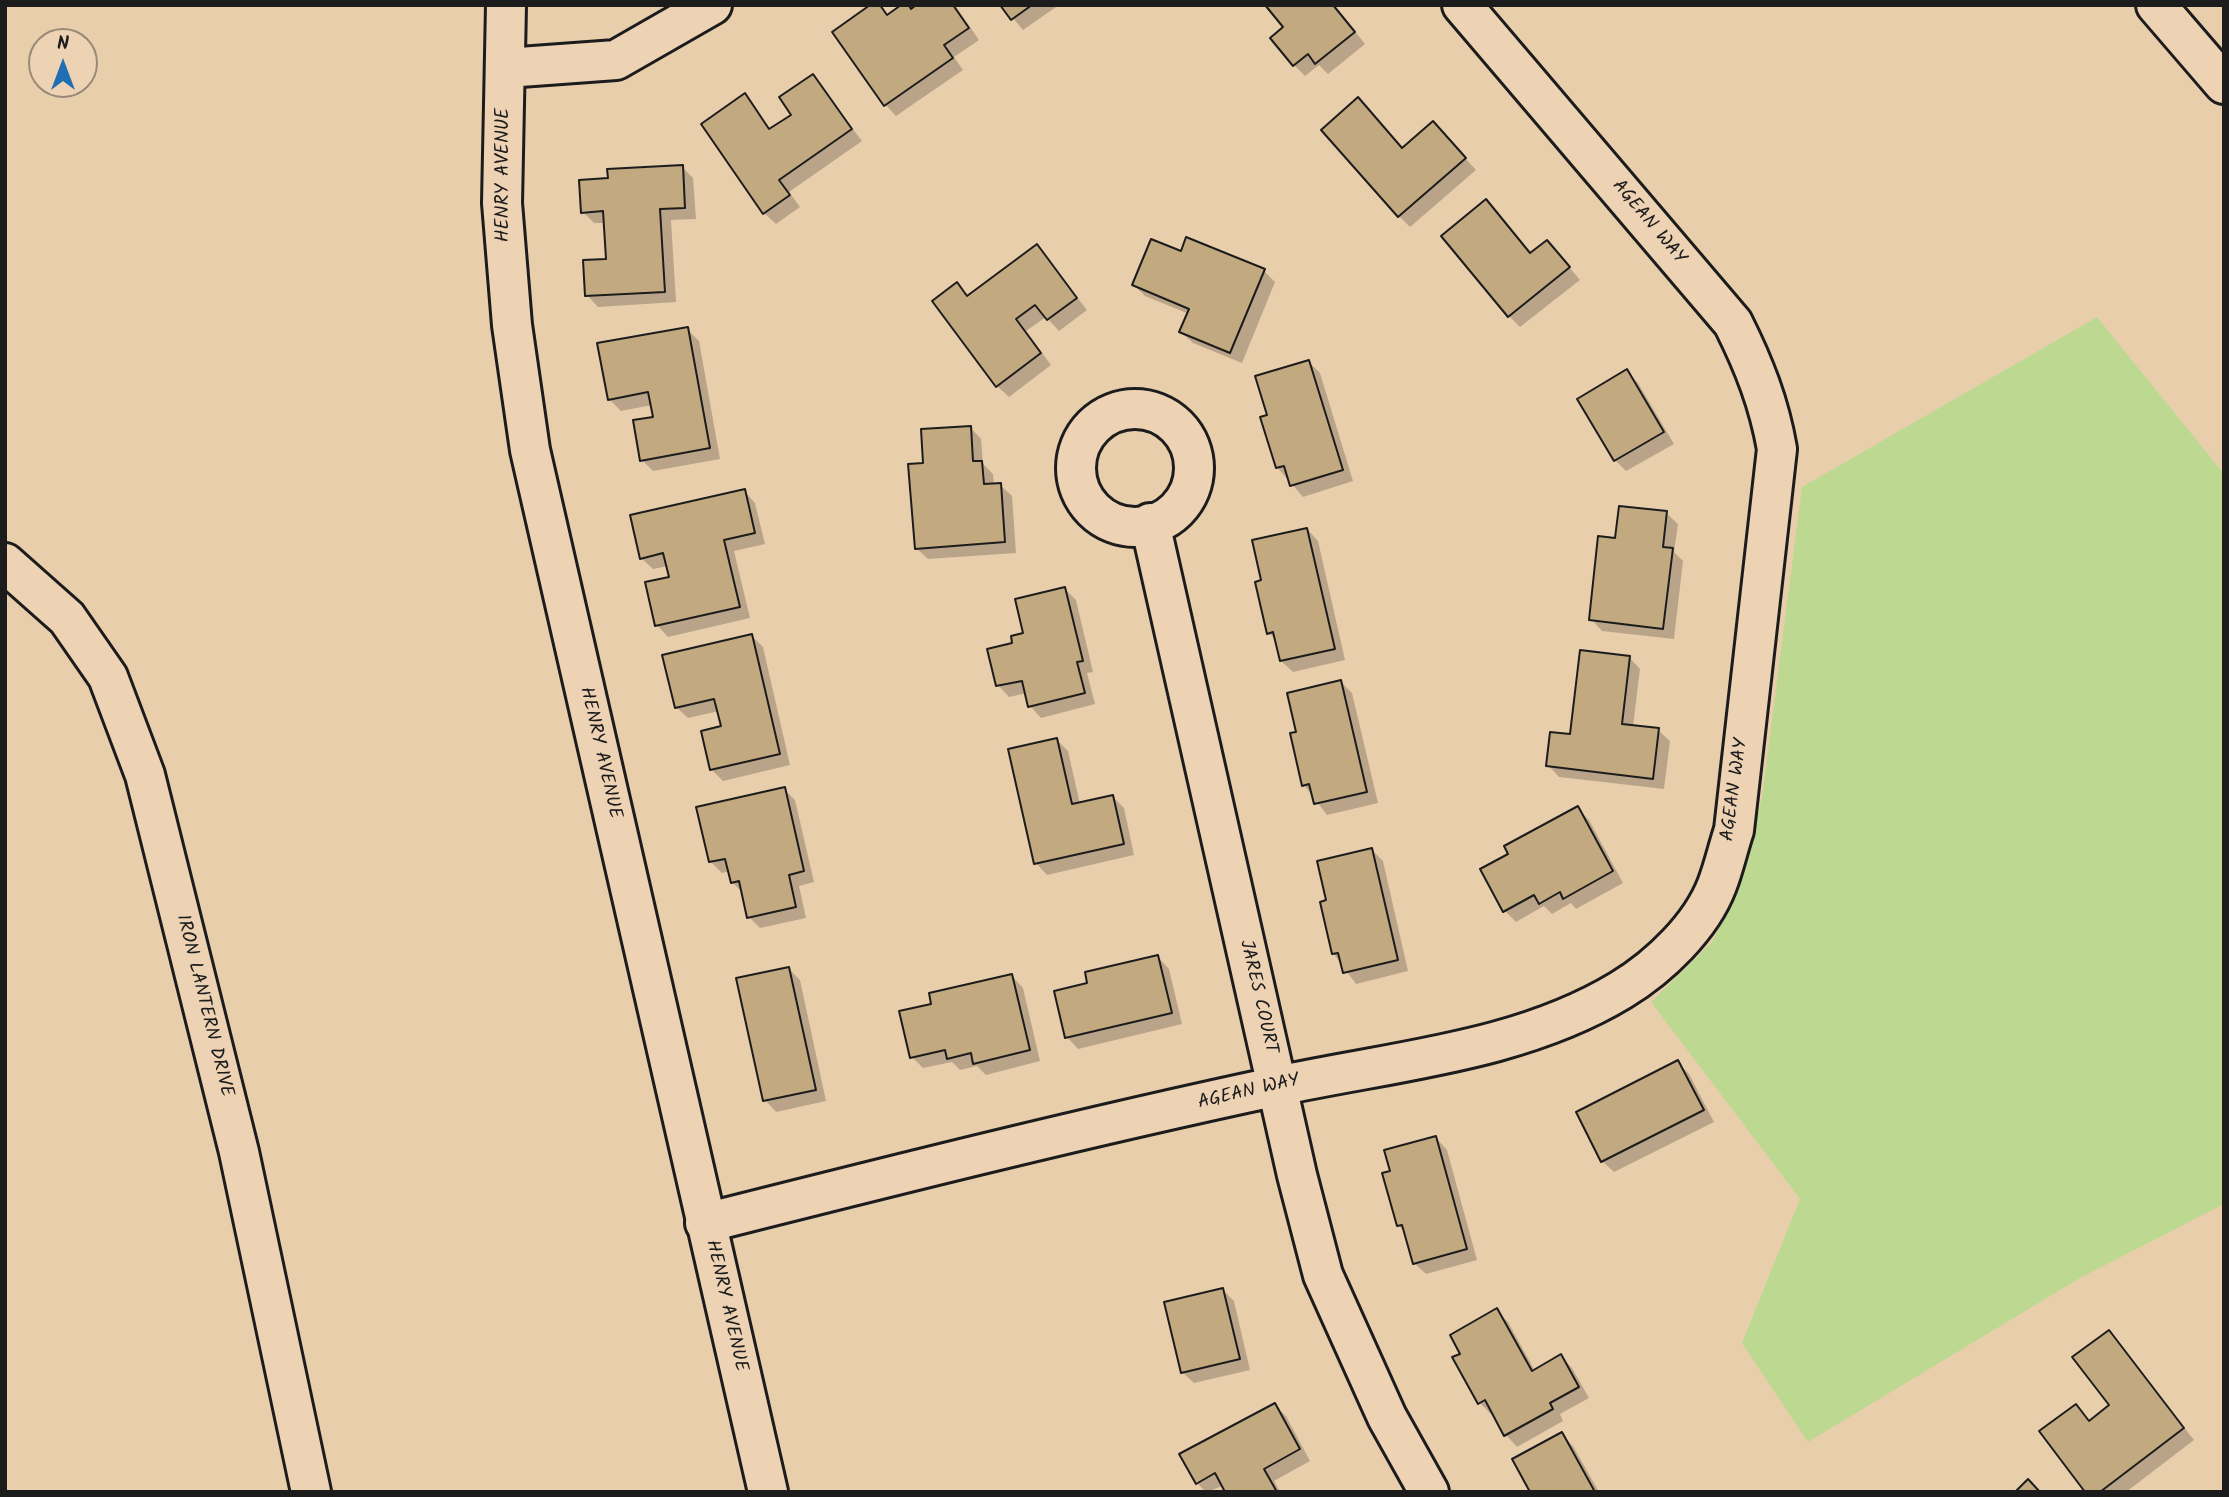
<!DOCTYPE html>
<html>
<head>
<meta charset="utf-8">
<style>
	body { margin:0 }
	#map { position:relative; width:2229px; height:1497px; overflow:hidden; background:#e9ceac; font-family:Kalam,sans-serif }
	canvas { display:block }
	.frame { position:absolute; inset:0; border:7px solid #1c1c1c; pointer-events:none }
	.north { position:absolute; left:28px; top:28px; width:70px; height:70px; box-sizing:border-box; background:#edd2b4; border:2px solid #998977; border-radius:50%; rotate:0deg; font-size:19px; font-weight:700; line-height:28px; text-align:center; color:#1c1c1c }
	.north::after { content:''; display:block; margin:auto; width:24px; height:32px; background:#1f6fb2; clip-path:polygon(50% 0,100% 100%,50% 72%,0 100%) }
</style>
</head>
<body>
<div id="map">
<canvas width="2229" height="1497"></canvas>
<div class="frame"></div>
<div class="north">N</div>
</div>
<script>
const context = document.querySelector('canvas').getContext('2d');
context.lineJoin = 'round';
function fill(path, color) {
  context.fillStyle = color;
  context.fill(path, 'evenodd');
}
function trace(path, color, width, dash) {
  context.strokeStyle = color;
  context.lineWidth = width;
  context.lineCap = dash ? 'butt' : 'round';
  context.setLineDash(dash || []);
  context.stroke(path);
}
function drawText(font, color, halo, rows, align = 'center') {
  context.font = font + ' Kalam,sans-serif';
  context.lineWidth = 5;
  context.setLineDash([]);
  context.textBaseline = 'middle';
  context.strokeStyle = halo;
  context.fillStyle = color;
  for (const [text, x, y, turn = 0] of rows) {
    context.save();
    context.translate(x, y);
    context.rotate((+turn || 0) * Math.PI / 180);
    context.textAlign = isNaN(turn) ? turn : align;
    if (halo) context.strokeText(text, 0, 0);
    context.fillText(text, 0, 0);
    context.restore();
  }
}
fill(new Path2D(`
	M2097,317L2224,474V1204L2080,1278L1808,1442L1742,1343L1800,1199L1651,1002L1712,942L1740,883L1762,797L1802,487Z`), '#bdd991');
fill(new Path2D(`
	M879,5L889,16L919,5H955L979,40L954,57L963,70L896,116L885,104Z
	M1002,5H1059L1023,30Z
	M1267,5H1334L1365,44L1328,74L1319,65L1305,76L1294,65L1286,27Z
	M813,76L862,141L789,192L800,207L776,224L764,213L744,96L771,130L793,115Z
	M1444,135L1476,170L1410,227L1399,216L1403,150Z
	M682,167L693,178L696,219L671,220L676,302L598,307L587,295L608,261L606,223H594L583,212L609,179Z
	M1486,202L1531,255L1558,254L1580,280L1520,327L1509,316Z
	M1037,246L1087,310L1059,331L1046,317L1026,331L1051,365L1009,397L997,386L957,284L969,296Z
	M1182,253L1264,271L1275,282L1242,363L1193,343L1181,332L1189,314L1145,296L1134,285Z
	M687,329L699,341L720,459L653,471L642,460L655,418L652,405L621,411L609,399Z
	M1309,362L1320,373L1353,481L1303,497L1277,467L1269,417Z
	M1626,372L1638,383L1674,444L1626,471L1615,460Z
	M970,427L981,439L983,464L993,474L994,485H1000L1012,496L1016,553L928,559L916,548Z
	M744,491L755,503L765,544L734,551L750,618L668,637L657,625L671,579L668,566L653,569L641,558Z
	M1666,513L1678,524L1674,552L1683,561L1674,639L1602,631L1591,619L1617,540Z
	M1307,529L1318,541L1345,660L1293,672L1281,661L1277,641L1269,633L1263,582Z
	M1065,589L1076,600L1093,672L1087,673L1095,704L1041,718L1030,706L1027,693L1009,697L998,685L1014,644Z
	M752,636L763,647L790,765L723,781L712,770L723,728L719,711L688,718L676,707Z
	M1629,657L1640,669L1633,727L1658,730L1670,741L1664,789L1559,777L1548,765Z
	M1341,682L1352,693L1378,803L1327,815L1304,785L1298,733Z
	M1057,740L1068,751L1080,804L1113,797L1124,808L1134,855L1047,875L1036,863Z
	M784,789L795,800L814,882L799,886L806,918L760,928L749,917L743,893L732,882L730,871L722,873L710,861Z
	M1577,808L1589,820L1623,883L1576,909L1571,903L1552,914L1544,906L1516,922L1505,911L1511,855Z
	M1372,850L1383,861L1408,971L1356,984L1333,953L1328,902Z
	M1158,957L1169,969L1182,1024L1078,1049L1067,1037L1089,985Z
	M789,969L800,980L826,1101L776,1112L765,1100Z
	M1012,976L1023,988L1040,1061L986,1075L977,1066L960,1070L952,1062L923,1068L912,1057L933,1005Z
	M1678,1063L1689,1074L1714,1122L1614,1172L1602,1161Z
	M1436,1138L1447,1150L1477,1260L1426,1274L1414,1263L1406,1233L1398,1225L1392,1172Z
	M1223,1290L1234,1301L1250,1370L1194,1383L1182,1372Z
	M1497,1311L1508,1322L1535,1371L1561,1356L1572,1368L1589,1398L1560,1414L1563,1421L1517,1447L1506,1435L1493,1413L1491,1414L1480,1403L1462,1354Z
	M2109,1332L2194,1440L2126,1492H2088L2076,1406L2090,1422L2111,1406Z
	M1274,1405L1286,1416L1310,1461L1274,1481L1280,1492H1227L1223,1486L1206,1492L1197,1483Z
	M1561,1434L1573,1446L1599,1492H1532Z`), '#0003');
const building = new Path2D(`
	M870,5H880L887,15L901,5H909L911,9L916,5H953L969,28L944,45L953,58L884,106L832,32Z
	M1000,5H1032L1011,20Z
	M1265,5H1333L1355,32L1315,64L1308,54L1293,66L1270,38L1283,27Z
	M813,74L852,129L779,180L790,195L763,214L701,124L745,93L769,129L791,115L779,97Z
	M1358,97L1402,148L1433,121L1466,158L1398,217L1321,130Z
	M683,165L685,208L660,209L665,292L585,296L583,260L606,259L603,211L581,213L579,180L608,178L607,169Z
	M1486,199L1530,253L1547,240L1570,267L1508,317L1441,236Z
	M1186,237L1265,269L1230,353L1179,332L1189,309L1132,285L1151,239L1181,251Z
	M1037,244L1077,298L1047,320L1035,305L1016,319L1041,353L996,387L932,301L957,282L967,296Z
	M688,327L710,448L640,461L633,420L653,417L648,392L608,400L597,343Z
	M1309,360L1343,470L1290,486L1284,466L1276,468L1260,417L1267,415L1255,376Z
	M1627,369L1664,432L1614,461L1577,399Z
	M971,426L973,461H982L984,484L1001,483L1005,542L915,549L908,464L923,463L921,429Z
	M745,489L755,533L724,540L740,607L655,626L645,582L669,577L663,553L640,559L630,515Z
	M1619,506L1667,511L1663,547L1673,548L1663,629L1589,620L1598,536L1615,538Z
	M1307,528L1335,649L1280,661L1273,632L1267,634L1255,582L1261,580L1252,540Z
	M1065,587L1083,661L1077,662L1085,693L1028,707L1022,681L996,686L987,649L1012,643L1011,636L1023,633L1015,599Z
	M752,634L780,754L710,770L701,731L721,726L714,699L675,708L662,655Z
	M1580,650L1630,656L1622,724L1659,728L1653,779L1546,766L1550,732L1570,734Z
	M1341,680L1367,792L1314,804L1309,784L1302,786L1290,733L1296,732L1287,693Z
	M1057,738L1072,804L1113,795L1124,844L1034,864L1008,749Z
	M785,787L804,871L789,875L796,907L747,918L739,881L731,883L725,859L709,862L696,807Z
	M1578,806L1613,871L1563,899L1560,892L1539,904L1534,895L1503,912L1480,869L1508,854L1504,846Z
	M1372,848L1398,960L1343,973L1338,953L1332,954L1320,902L1326,900L1317,861Z
	M1158,955L1172,1013L1065,1038L1054,991L1087,983L1085,972Z
	M789,967L816,1090L763,1101L736,978Z
	M1012,974L1030,1050L973,1064L971,1053L947,1059L945,1050L910,1058L899,1011L931,1004L929,993Z
	M1678,1060L1704,1110L1601,1162L1576,1112Z
	M1436,1136L1467,1249L1413,1264L1402,1225L1397,1226L1382,1173L1390,1171L1384,1150Z
	M1223,1288L1240,1359L1181,1373L1164,1302Z
	M1497,1308L1532,1371L1561,1354L1579,1387L1550,1403L1553,1409L1504,1436L1485,1400L1478,1404L1452,1357L1460,1354L1450,1335Z
	M2109,1330L2184,1428L2100,1492H2085L2039,1431L2076,1404L2089,1421L2109,1405L2072,1357Z
	M1275,1403L1300,1449L1264,1469L1277,1492H1225L1215,1473L1196,1484L1179,1454Z
	M1562,1432L1595,1492H1530L1512,1459Z
	M2028,1479L2040,1492H2015Z`);
fill(building, '#c3a980');
trace(building, '#1c1c1c', 2);
const minor = new Path2D(`
	M2156,5L2224,84
	M506,68L616,60L712,5
	M1076 468a59 59 0 1 1 118 0a59 59 0 1 1-118 0Z
	M1150,523L1297,1175L1323,1275L1387,1417L1429,1492
	M5,563L67,618L108,677L145,775L239,1152L311,1492
	M705,1223C895,1175 1086,1127 1278,1086C1392,1061 1519,1052 1621,990C1659,967 1701,927 1717,885C1724,867 1728,848 1734,830L1777,449C1769,403 1754,365 1733,323L1462,5`);
const tertiary = new Path2D(`
	M506,5L502,203L512,325L530,450L768,1492`);
trace(minor, '#1c1c1c', 44);
trace(tertiary, '#1c1c1c', 44);
trace(minor, '#edd2b4', 38);
trace(tertiary, '#edd2b4', 38);
drawText('19px', '#1c1c1c', '#edd2b4', [
	["HENRY AVENUE",505,175,-90],
	["AGEAN WAY",1648,223,50],
	["HENRY AVENUE",599,753,77],
	["AGEAN WAY",1736,790,-82],
	["JARES COURT",1257,997,77],
	["IRON LANTERN DRIVE",203,1006,76],
	["AGEAN WAY",1249,1093,-13],
	["HENRY AVENUE",725,1306,77]
]);
</script>
</body>
</html>
